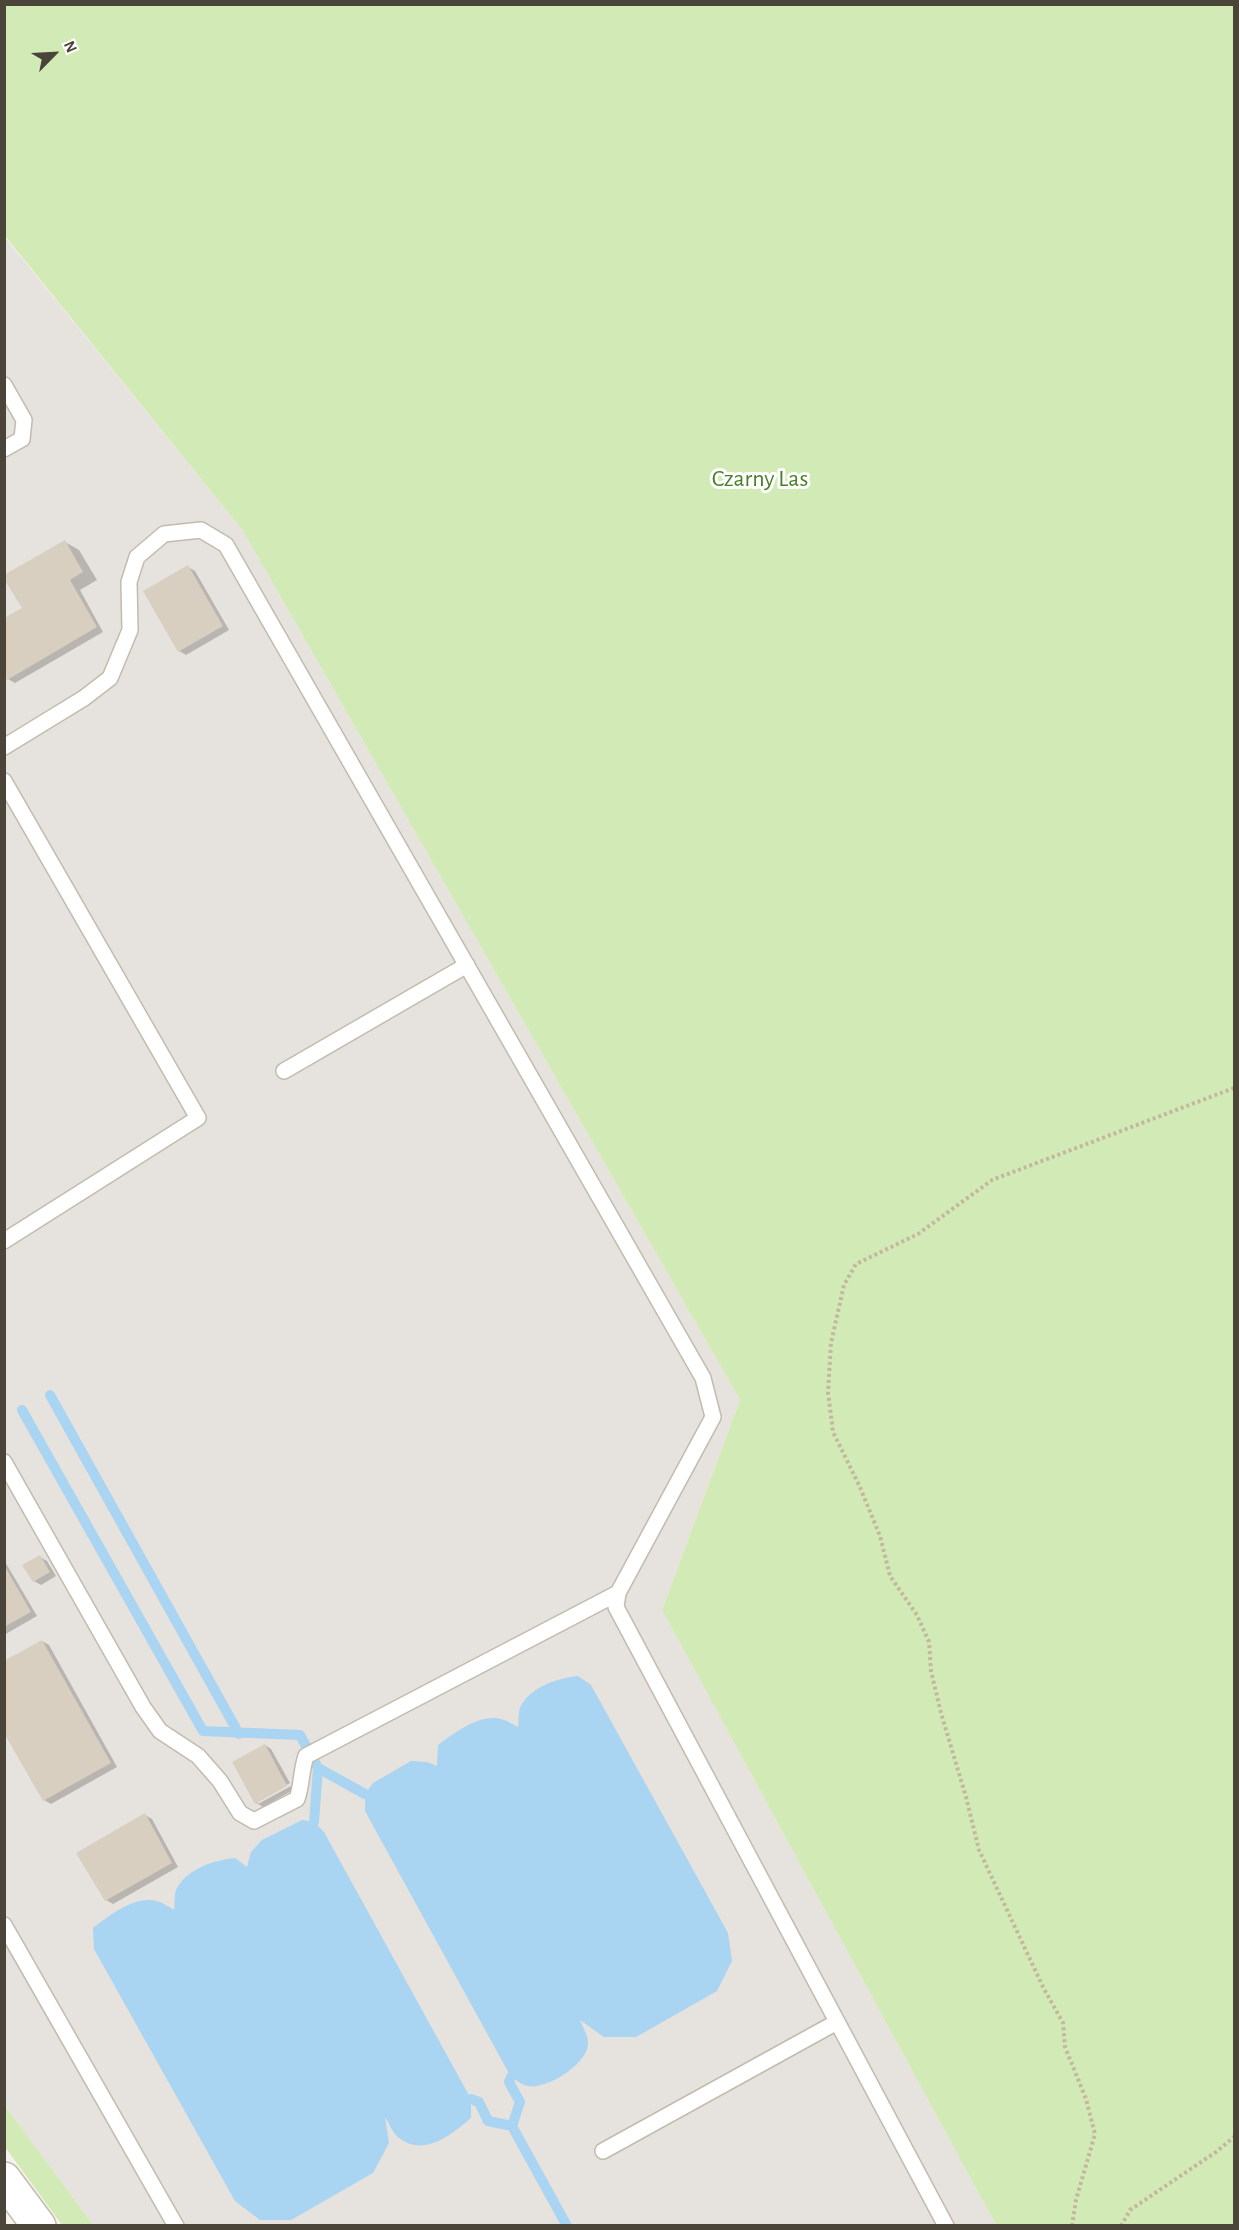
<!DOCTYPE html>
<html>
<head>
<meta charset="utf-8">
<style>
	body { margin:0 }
	#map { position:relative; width:1239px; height:2230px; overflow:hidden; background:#f6f3ec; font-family:"Alegreya Sans",sans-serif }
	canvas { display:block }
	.frame { position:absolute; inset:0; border:6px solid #4b4439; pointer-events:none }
	.north { position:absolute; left:24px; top:24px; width:60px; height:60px; -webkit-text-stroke:4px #fff; paint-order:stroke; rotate:66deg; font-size:16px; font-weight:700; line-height:24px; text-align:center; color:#4b4439 }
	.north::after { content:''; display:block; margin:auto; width:21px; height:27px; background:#4b4439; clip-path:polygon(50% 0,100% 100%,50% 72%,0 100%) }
</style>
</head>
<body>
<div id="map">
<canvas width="1239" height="2230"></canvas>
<div class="frame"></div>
<div class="north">N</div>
</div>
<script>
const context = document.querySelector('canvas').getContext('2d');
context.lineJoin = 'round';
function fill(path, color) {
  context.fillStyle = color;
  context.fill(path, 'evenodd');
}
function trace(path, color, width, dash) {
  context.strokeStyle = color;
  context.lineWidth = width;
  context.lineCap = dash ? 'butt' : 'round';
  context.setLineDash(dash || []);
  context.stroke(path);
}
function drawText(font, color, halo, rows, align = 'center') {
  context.font = font + ' "Alegreya Sans",sans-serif';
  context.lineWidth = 6;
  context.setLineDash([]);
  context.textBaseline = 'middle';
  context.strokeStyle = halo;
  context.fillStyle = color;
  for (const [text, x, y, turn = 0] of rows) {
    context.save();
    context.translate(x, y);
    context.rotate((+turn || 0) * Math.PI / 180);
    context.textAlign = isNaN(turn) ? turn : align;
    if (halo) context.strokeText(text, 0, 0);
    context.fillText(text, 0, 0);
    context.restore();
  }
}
fill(new Path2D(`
	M4,236L243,531L740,1400L662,1610L996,2225H93L5,2106Z`), '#e6e2dd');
fill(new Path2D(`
	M4,5H1234V2225H996L662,1610L740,1400L243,531L5,236Z
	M4,2106H5L93,2225H62L5,2147Z`), '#d2eab5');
fill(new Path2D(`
	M578,1676L591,1685L728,1933L732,1961L717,1991L636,2037H604L580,2020C582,2026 588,2035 588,2042C589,2064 546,2090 528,2086C522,2085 516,2080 511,2077L365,1811V1794L373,1783L411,1761L427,1762L437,1766L438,1745C454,1733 480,1713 501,1719C507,1720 513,1725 518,1727C519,1722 518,1713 520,1708C529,1687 558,1678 578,1676Z
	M302,1820L314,1822L324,1832L471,2099V2118C451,2135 423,2158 398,2137C393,2133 389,2123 385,2117L389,2143L373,2173L291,2220H260L235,2201L94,1949L93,1928C110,1915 135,1895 157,1901C163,1903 169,1907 174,1910C175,1904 174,1896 176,1890C186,1869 214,1860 235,1858L247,1867L251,1852L262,1840Z`), '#a9d4f2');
fill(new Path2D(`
	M65,542L79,550L97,580L80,590L103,632L15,683L8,679L24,608Z
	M188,567L195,571L229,630L186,655L179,651Z
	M40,1557L47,1561L56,1576L41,1585L34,1581Z
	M4,1560L37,1616L4,1635Z
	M42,1641L49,1645L117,1767L51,1804L44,1800Z
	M265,1745L271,1749L290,1783L258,1801V1804L256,1803Z
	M291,1786L293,1790L263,1807L258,1804Z
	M145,1815L152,1819L178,1867L113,1904L106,1900Z`), '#0003');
trace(new Path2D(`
	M50,1395L239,1734
	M22,1410L203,1731L300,1735L318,1768L365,1794
	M314,1822L318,1768
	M511,2077L509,2082L520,2102L512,2126L567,2226
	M471,2099L479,2102L488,2121L512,2126`), '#a9d4f2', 10);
fill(new Path2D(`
	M65,540L83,572L70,580L97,627L7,680L4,676V618L22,608L4,579V575Z
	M188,565L223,626L178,652L143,591Z
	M40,1555L50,1572L33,1582L22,1565Z
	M4,1565L31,1612L4,1627Z
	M42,1640L111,1763L43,1801L4,1733V1661Z
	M265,1744L287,1786L255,1804L232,1762Z
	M145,1813L172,1863L105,1901L76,1853Z`), '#d8cfc1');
const service = new Path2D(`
	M4,385L24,420L22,439L4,449
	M4,747L84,698L110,678L130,630L129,582L137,557L164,534L201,530L226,545L703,1378L713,1417L618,1593L616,1607L946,2226
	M4,781L198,1118L4,1241
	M284,1071L467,965
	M4,1462L143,1707L160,1731L198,1756L220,1781L240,1813L254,1821L297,1799C302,1785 301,1770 306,1756L618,1593
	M4,1925L176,2226
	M603,2151L837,2022`);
const tertiary = new Path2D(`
	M4,2179L39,2226`);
trace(service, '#c2bbae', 18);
trace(tertiary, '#c2bbae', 36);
trace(new Path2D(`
	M1072,2226L1076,2200L1095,2134L1086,2099L1065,2047L1063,2023L1043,1987L979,1850L966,1797L941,1713L931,1671L929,1642L917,1615L890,1576L880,1536L859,1485L833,1432L828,1392L831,1343L844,1285L856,1264L918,1234L992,1180L1234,1088
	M1121,2226L1130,2210L1216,2152L1234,2137`), '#c4b79f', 4, [3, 3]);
trace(service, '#fff', 15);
trace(tertiary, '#fff', 33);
drawText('24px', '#4a7f2a', '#fff', [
	["Czarny Las",760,479]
]);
</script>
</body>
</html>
